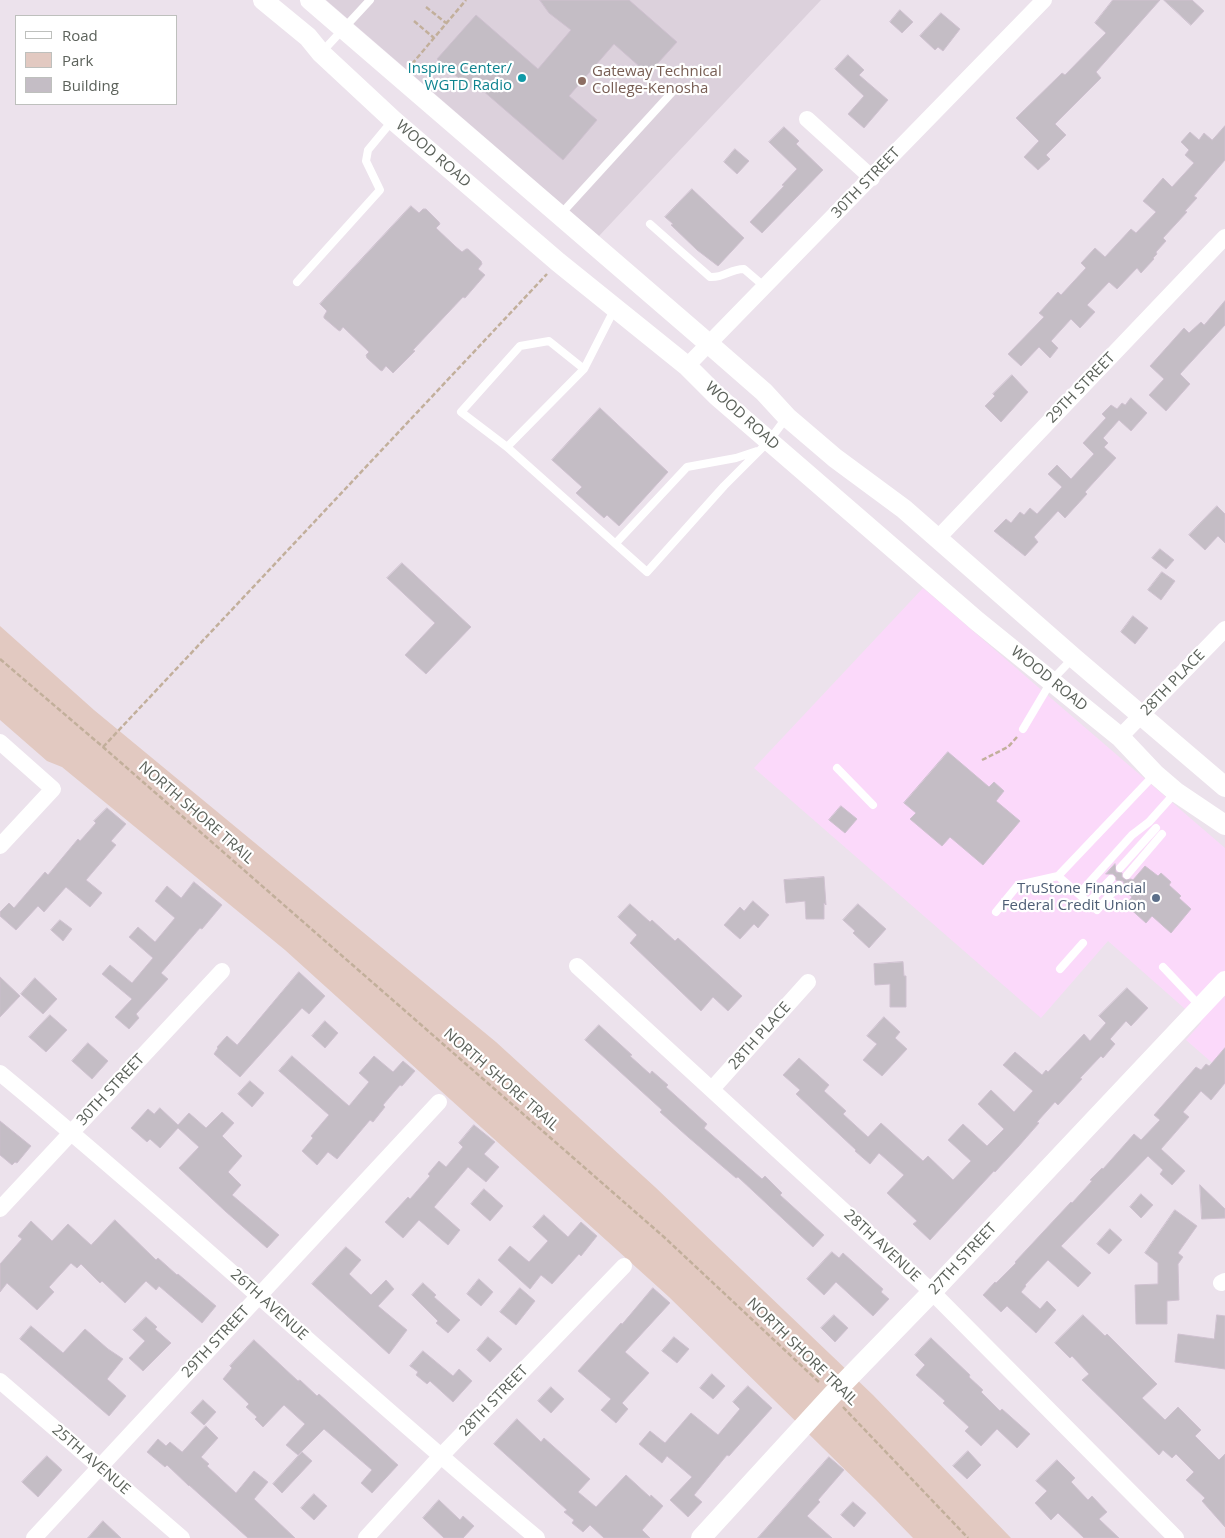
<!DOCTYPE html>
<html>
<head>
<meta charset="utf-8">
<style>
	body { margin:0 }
	#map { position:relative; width:1225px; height:1538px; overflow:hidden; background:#ece2ec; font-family:"Open Sans",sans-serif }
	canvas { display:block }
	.legend { position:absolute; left:15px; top:15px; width:162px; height:90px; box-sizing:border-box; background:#fff; border:1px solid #bec0bd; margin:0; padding:6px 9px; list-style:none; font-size:15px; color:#5c625b }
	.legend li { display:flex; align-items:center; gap:10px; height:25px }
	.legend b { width:25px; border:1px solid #bec0bd }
</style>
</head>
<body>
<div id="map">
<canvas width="1225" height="1538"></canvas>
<ul class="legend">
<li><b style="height:6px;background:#fff"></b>Road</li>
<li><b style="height:14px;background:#e2c9c1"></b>Park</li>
<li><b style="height:14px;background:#c4bdc5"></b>Building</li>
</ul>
</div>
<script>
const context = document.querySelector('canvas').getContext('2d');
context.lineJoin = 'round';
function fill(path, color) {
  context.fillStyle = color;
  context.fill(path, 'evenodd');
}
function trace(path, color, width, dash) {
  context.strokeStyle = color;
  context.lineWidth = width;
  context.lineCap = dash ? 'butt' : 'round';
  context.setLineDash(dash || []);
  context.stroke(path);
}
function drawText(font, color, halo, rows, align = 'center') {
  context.font = font + ' "Open Sans",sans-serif';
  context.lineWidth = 4.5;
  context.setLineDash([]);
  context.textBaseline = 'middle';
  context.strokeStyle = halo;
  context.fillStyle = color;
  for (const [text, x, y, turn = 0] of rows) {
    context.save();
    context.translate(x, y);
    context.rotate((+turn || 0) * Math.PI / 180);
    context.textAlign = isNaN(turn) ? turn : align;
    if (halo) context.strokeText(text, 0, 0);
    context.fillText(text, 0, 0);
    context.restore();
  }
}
fill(new Path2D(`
	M923,588L1225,848V1074L1186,1040L1201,1023L1108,941L1041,1018L754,768Z`), '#fbd9fa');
fill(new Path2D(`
	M326,0H821L599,236Z`), '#dcd1dc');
fill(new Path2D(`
	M0,626L94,710L496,1042L655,1187L873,1395L1011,1538H913L875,1499L669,1297L285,950L62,767L47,761L0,720Z`), '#e2c9c1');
const building = new Path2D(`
	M540,0H629L677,42L648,74L614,44L569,96L597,120L563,160L474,83L470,88L437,59L476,15L538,69L571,30L549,13Z
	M1113,0H1160L1096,72L1101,78L1055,124L1066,135L1046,155L1050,159L1038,170L1024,157L1039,141L1016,118L1062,73L1065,75L1106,33L1095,23Z
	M1164,0H1192L1204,11L1191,25Z
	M900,10L913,22L902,33L890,22Z
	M941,13L960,29L943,51L938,47L935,50L920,36Z
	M848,55L864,70L859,75L888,100L864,128L848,114L864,96L835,69Z
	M1225,126V160L1194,196L1197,198L1185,211L1187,212L1163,238L1166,241L1156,252L1157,254L1153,258L1154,259L1141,273L1137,268L1117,289L1109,282L1087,305L1095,312L1080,328L1071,319L1051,341L1058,348L1050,358L1039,347L1021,366L1008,354L1044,317L1039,313L1058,292L1061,295L1086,268L1081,263L1095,248L1105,257L1131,229L1136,233L1156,212L1143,201L1163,178L1172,187L1194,163L1185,155L1189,150L1181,142L1190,132L1199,140L1204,133L1212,140Z
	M784,127L799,141L796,144L823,170L762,233L750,222L784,186L782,185L797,169L769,142Z
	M735,149L749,161L737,174L724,162Z
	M692,189L744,238L718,266L697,250L671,225L673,224L665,217Z
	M411,206L419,213L423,209H426L439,222L440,224L436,228L455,246L462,252L466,249H468L481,261L482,264L478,269L485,275L465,298L463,297L413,350L415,351L393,373L386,366L382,371L380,370L367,358L366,355L369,352L343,327L340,331L338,330L324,318V316L327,311L320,304Z
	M1225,301V325L1180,374L1190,384L1166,411L1149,395L1164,379L1150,366L1184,328L1189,333L1201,322L1204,325Z
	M1012,375L1028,392L1001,422L985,406L995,396L993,394Z
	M1131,398L1147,413L1131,431L1119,420L1103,438L1108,443L1104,447L1116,458L1085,492L1087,494L1065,518L1058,511L1034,537L1038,542L1025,556L994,531L1006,519L1011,523L1020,512L1024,515L1030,508L1037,514L1062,487L1048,474L1057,465L1071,479L1094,454L1083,443L1106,418L1102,414L1111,405L1117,409L1122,403L1125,405Z
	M600,408L668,472L619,526L607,515L604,518L576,493L582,487L552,460Z
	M1217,506L1225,514V543L1218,536L1205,550L1189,535Z
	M1160,549L1174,560L1166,569L1152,558Z
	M402,563L471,627L426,674L405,655L435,623L387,578Z
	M1162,572L1175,581L1161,600L1148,590Z
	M1133,616L1148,628L1135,644L1121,632Z
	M948,752L989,787L994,782L1004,791L996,801L1020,821L983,865L950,837L942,846L910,819L916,813L904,803Z
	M841,806L857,819L845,833L829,820Z
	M107,808L126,824L111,841L116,845L86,880L102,893L90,907L66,887L44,912L38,906L16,930L0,916V912L9,903L14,908L45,872L48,875L78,839L80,841L96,823L94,821Z
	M1115,864L1116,872L1122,873V877L1126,880L1131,879L1133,880L1145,866L1158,876L1161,873L1171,882L1169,885L1181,896L1179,898L1191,909L1171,933L1152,916L1146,923L1126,905L1132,897L1123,889L1125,886L1123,881L1116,880V877L1113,874H1106Z
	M824,877L826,905L824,903V919H806L805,901L786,903L784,880Z
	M194,882L222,905L202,929L200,928L161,973L168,979L136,1014L139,1018L129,1029L115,1017L132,999L102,974L110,965L132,983L153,958L129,937L138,927L155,942L175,918L155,901L167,886L181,898Z
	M753,901L769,915L758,928L754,924L740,939L724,925L740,907L744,911Z
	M630,904L650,922L652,920L675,941L678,938L742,996L728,1011L713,997L701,1011L630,943L637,935L618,917Z
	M858,904L886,929L869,948L853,933L855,931L843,920Z
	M60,920L72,929L63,941L51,930Z
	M903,962L904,976H906V1007H890V984L875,985L874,964Z
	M299,972L325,996L309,1014L302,1008L240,1077L214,1054L218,1048L217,1047L227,1036L237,1045Z
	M0,977L20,996L0,1017Z
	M35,978L57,999L43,1014L21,994Z
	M1127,988L1148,1008L1131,1026L1126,1021L1110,1039L1115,1044L1103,1058L1101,1056L1080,1078L1082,1079L1058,1105L1055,1102L1037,1122L1039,1123L1018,1147L995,1172L994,1171L930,1240L913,1224L917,1221L887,1193L904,1175L879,1153L870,1164L855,1151L856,1150L796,1094L800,1090L783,1075L799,1058L829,1085L824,1091L846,1111L843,1114L868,1137L881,1123L923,1161L928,1156L953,1180L971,1161L948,1140L963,1124L987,1146L1004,1129L978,1104L991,1090L1014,1112L1033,1091L1003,1065L1015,1052L1042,1075L1046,1070L1048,1072L1084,1034L1090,1041L1106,1023L1099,1016Z
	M50,1015L67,1030L46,1052L29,1037Z
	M884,1017L900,1032L895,1038L907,1049L882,1076L863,1060L877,1044L867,1036Z
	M325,1021L338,1033L325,1048L312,1036Z
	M599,1025L632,1055L630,1056L650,1074L652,1071L668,1085L666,1087L707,1124L704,1128L762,1179L765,1176L782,1193L780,1195L824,1235L813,1247L738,1177L736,1178L688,1137L660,1112L662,1110L585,1040Z
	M88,1043L108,1061L92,1079L72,1061Z
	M1225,1048V1083L1211,1100L1201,1091L1183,1112L1189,1117L1161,1149L1185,1171L1172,1185L1160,1174L1163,1170L1148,1156L1061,1246L1091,1273L1078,1287L1048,1260L1025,1285L1026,1286L1021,1292L1040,1309L1047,1301L1056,1310L1036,1333L1007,1306L1001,1312L983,1295L995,1282L996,1283L1016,1263L1015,1262L1071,1202L1072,1203L1092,1181L1090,1180L1102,1168L1103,1169L1134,1134L1141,1140L1160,1120L1154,1115L1196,1067L1201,1070L1206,1064L1209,1066Z
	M292,1056L349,1106L369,1082L359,1073L374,1056L393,1072L403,1061L415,1071L402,1086L400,1085L383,1105L385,1107L373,1122L370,1120L337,1159L328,1152L317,1165L302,1151L313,1138L311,1136L329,1115L279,1071Z
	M250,1081L264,1093L252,1107L238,1094Z
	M160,1108L178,1125L189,1113L206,1128L222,1112L234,1123L222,1136L242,1156L228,1172L241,1185L232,1195L279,1235L267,1248L225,1211L179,1168L199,1147L178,1128L160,1148L150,1139L147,1142L131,1128L148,1109L154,1114Z
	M0,1121L31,1146L17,1163L15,1162L12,1165L0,1155Z
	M474,1125L495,1142L484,1154L499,1167L486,1182L468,1167L434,1207L460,1230L448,1245L419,1220L403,1238L385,1222L408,1197L410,1199L430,1176L428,1174L439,1161L446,1167L463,1147L459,1143Z
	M1200,1185L1225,1209V1218L1202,1219Z
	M484,1189L503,1206L490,1221L471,1204Z
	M1141,1194L1153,1205L1141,1218L1130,1207Z
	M1175,1210L1197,1226L1178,1253L1183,1257L1178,1264L1179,1300L1167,1301V1324H1136L1135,1285L1158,1284V1263L1145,1253Z
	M544,1215L568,1237L581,1222L597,1236L581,1256L579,1254L552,1284L541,1275L530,1289L498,1260L510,1246L529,1262L548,1241L533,1227Z
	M115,1220L156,1260L158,1258L177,1275L178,1274L216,1306L202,1323L159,1286L156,1290L146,1281L125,1303L102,1281L100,1283L81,1264L77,1268L71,1263L49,1287L54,1292L37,1310L7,1283L0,1292V1264L22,1239L18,1236L31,1221L52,1241L68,1224L91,1245Z
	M1110,1229L1122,1240L1109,1254L1097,1244Z
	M346,1247L361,1260L349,1274L371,1295L386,1280L394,1289L378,1306L407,1330L389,1354L312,1284Z
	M832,1252L839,1258L843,1253L883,1289L881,1292L889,1299L873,1316L836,1282L824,1295L807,1279Z
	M479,1279L493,1292L481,1306L467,1294Z
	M423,1283L436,1295L434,1297L460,1320L448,1333L436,1323L438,1321L412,1295Z
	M520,1288L535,1301L516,1325L500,1312Z
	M653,1288L670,1303L625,1352L649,1373L622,1403L628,1409L616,1423L601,1410L611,1399L578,1371L621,1323L622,1324Z
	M834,1315L848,1328L835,1342L821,1328Z
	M1083,1315L1105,1336L1107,1334L1157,1384L1142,1398L1165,1420L1178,1407L1201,1430L1195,1436L1219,1460L1225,1454V1527L1202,1501L1205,1498L1186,1480L1194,1472L1176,1454L1172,1458L1163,1450L1159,1455L1082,1380L1089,1374L1072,1356L1070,1358L1055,1343Z
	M1217,1315L1225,1316V1369L1175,1362L1178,1334L1214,1339Z
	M146,1317L157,1327L155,1329L171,1343L143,1371L129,1358L145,1341L133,1330Z
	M31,1326L63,1353L85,1329L108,1349L123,1359L107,1379L126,1396L109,1416L20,1339Z
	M488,1337L502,1349L490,1362L477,1350Z
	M674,1337L689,1349L677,1363L662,1351Z
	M931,1338L970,1375L969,1377L983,1390L981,1392L1000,1411L1002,1409L1030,1434L1017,1448L997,1429L981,1446L965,1431L969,1427L943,1403L945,1401L916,1375L925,1365L915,1355Z
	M254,1340L298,1381L300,1380L317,1396L319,1394L398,1465L372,1493L361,1483L372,1470L324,1429L298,1455L286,1445L305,1424L284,1405L263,1427L255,1419L257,1417L246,1407L249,1404L223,1379L232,1368L230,1366Z
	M423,1351L453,1376L459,1369L472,1381L453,1402L430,1381L427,1384L416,1375L418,1372L410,1366Z
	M712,1374L725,1386L713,1399L700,1388Z
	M748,1386L772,1408L729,1456L727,1455L694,1495L702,1502L688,1517L670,1500L692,1477L667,1456L662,1463L639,1444L650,1431L665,1443L691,1413L718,1435L740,1409L733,1402Z
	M551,1387L564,1399L551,1413L538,1401Z
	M203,1400L216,1412L204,1425L191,1413Z
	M517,1419L541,1442L544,1438L590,1479L578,1492L596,1507L626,1475L650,1497L651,1495L663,1506L642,1530L650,1538H604L590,1525L583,1532L572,1523L574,1520L564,1512L567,1510L494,1444Z
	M206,1426L218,1438L201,1457L209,1464L207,1466L236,1493L254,1471L268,1482L254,1499L295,1538H248L189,1485V1486L167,1465L165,1467L147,1452L158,1439L166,1446L170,1442L182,1452Z
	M968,1451L981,1465L967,1479L953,1466Z
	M302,1452L312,1461L282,1493L273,1484Z
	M47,1456L62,1470L38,1497L22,1482Z
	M829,1457L844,1470L818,1500L820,1502L807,1516L832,1538H758Z
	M1057,1460L1075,1478L1071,1482L1088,1500L1092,1496L1107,1512L1099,1519L1119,1538H1084L1058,1513L1051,1520L1035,1503L1047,1491L1036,1481Z
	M314,1494L327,1506L314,1520L301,1508Z
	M439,1500L460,1520L463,1516L474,1526L463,1538H444L423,1518Z
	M853,1502L866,1513L854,1527L841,1515Z
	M103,1521L121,1538H88Z`);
fill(building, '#c4bdc5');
trace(building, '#cfc1d0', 1);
trace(new Path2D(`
	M426,7L446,23
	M414,21L434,38
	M412,64L466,0
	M0,659L103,747L664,1237L820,1383
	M103,747L547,274
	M982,760L1008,747L1017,737
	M843,1407L968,1538`), '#c2af9b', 2.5, [5, 2.5]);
trace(new Path2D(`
	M321,53L370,0
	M560,215L675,89
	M650,224L710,277C725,278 729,269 744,269L765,287
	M297,282L380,190L366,161L368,150L392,121
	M584,369L549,341L520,346L461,412L507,447L647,572L724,486L769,441L786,418
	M507,447L584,369L614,310
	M616,543L687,467L736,458L757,451
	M1023,729L1052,680L1072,659
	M837,768L873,805
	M1120,868L1156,828
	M1127,875L1162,834
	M1058,876L1155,774
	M1079,894L1132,835L1149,822L1175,793
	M1089,902L1111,879
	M996,912L1018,885L1058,876L1097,910L1119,885
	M1163,967L1199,1005
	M1060,969L1083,943`), '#fff', 8);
trace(new Path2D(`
	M807,119L872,178
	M687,366L1044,0
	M937,539L1225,237
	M1120,737L1225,629
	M0,742L53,789L0,846
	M577,966L932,1292L1176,1538
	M0,1073C183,1224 355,1386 537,1538
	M712,1089L808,982
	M0,1209L222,971
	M1221,1283L1225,1281
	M0,1381L182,1538
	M34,1538L439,1102
	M366,1538L440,1457L624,1266`), '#fff', 16);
trace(new Path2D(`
	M263,0L308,37L321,53L393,120L558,262L687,366L717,396L977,621L1120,737L1155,774L1176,792L1225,825
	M310,0L709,344L764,392L787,417L835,458L904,509L1074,658L1225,787
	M701,1538L832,1395L932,1292L1225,981`), '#fff', 20);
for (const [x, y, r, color] of [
	[522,78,5,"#0f9aa8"],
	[582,81,5,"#8d6e63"],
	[1156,898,5,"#5c6f8a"]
]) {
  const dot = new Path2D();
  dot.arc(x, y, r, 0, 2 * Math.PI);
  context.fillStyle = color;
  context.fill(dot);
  trace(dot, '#fff', 2);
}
drawText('15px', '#0d838f', '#fff', [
	["Inspire Center/",512,69],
	["WGTD Radio",512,86]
], 'right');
drawText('15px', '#785e54', '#fff', [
	["Gateway Technical",592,72],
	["College-Kenosha",592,89]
], 'left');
drawText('15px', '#5c625b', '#fff', [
	["WOOD ROAD",433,154,41],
	["30TH STREET",866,183,-46],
	["29TH STREET",1081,388,-46],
	["WOOD ROAD",742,416,42],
	["WOOD ROAD",1049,679,39],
	["28TH PLACE",1173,683,-46],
	["NORTH SHORE TRAIL",196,813,41],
	["28TH PLACE",760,1036,-48],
	["NORTH SHORE TRAIL",501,1080,41],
	["30TH STREET",111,1090,-47],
	["28TH AVENUE",882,1246,43],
	["27TH STREET",963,1259,-47],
	["26TH AVENUE",269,1305,42],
	["29TH STREET",216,1342,-47],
	["NORTH SHORE TRAIL",802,1352,44],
	["28TH STREET",494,1401,-46],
	["25TH AVENUE",91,1460,41]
]);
drawText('15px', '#4e5e75', '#fff', [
	["TruStone Financial",1146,889],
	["Federal Credit Union",1146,906]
], 'right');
</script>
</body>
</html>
